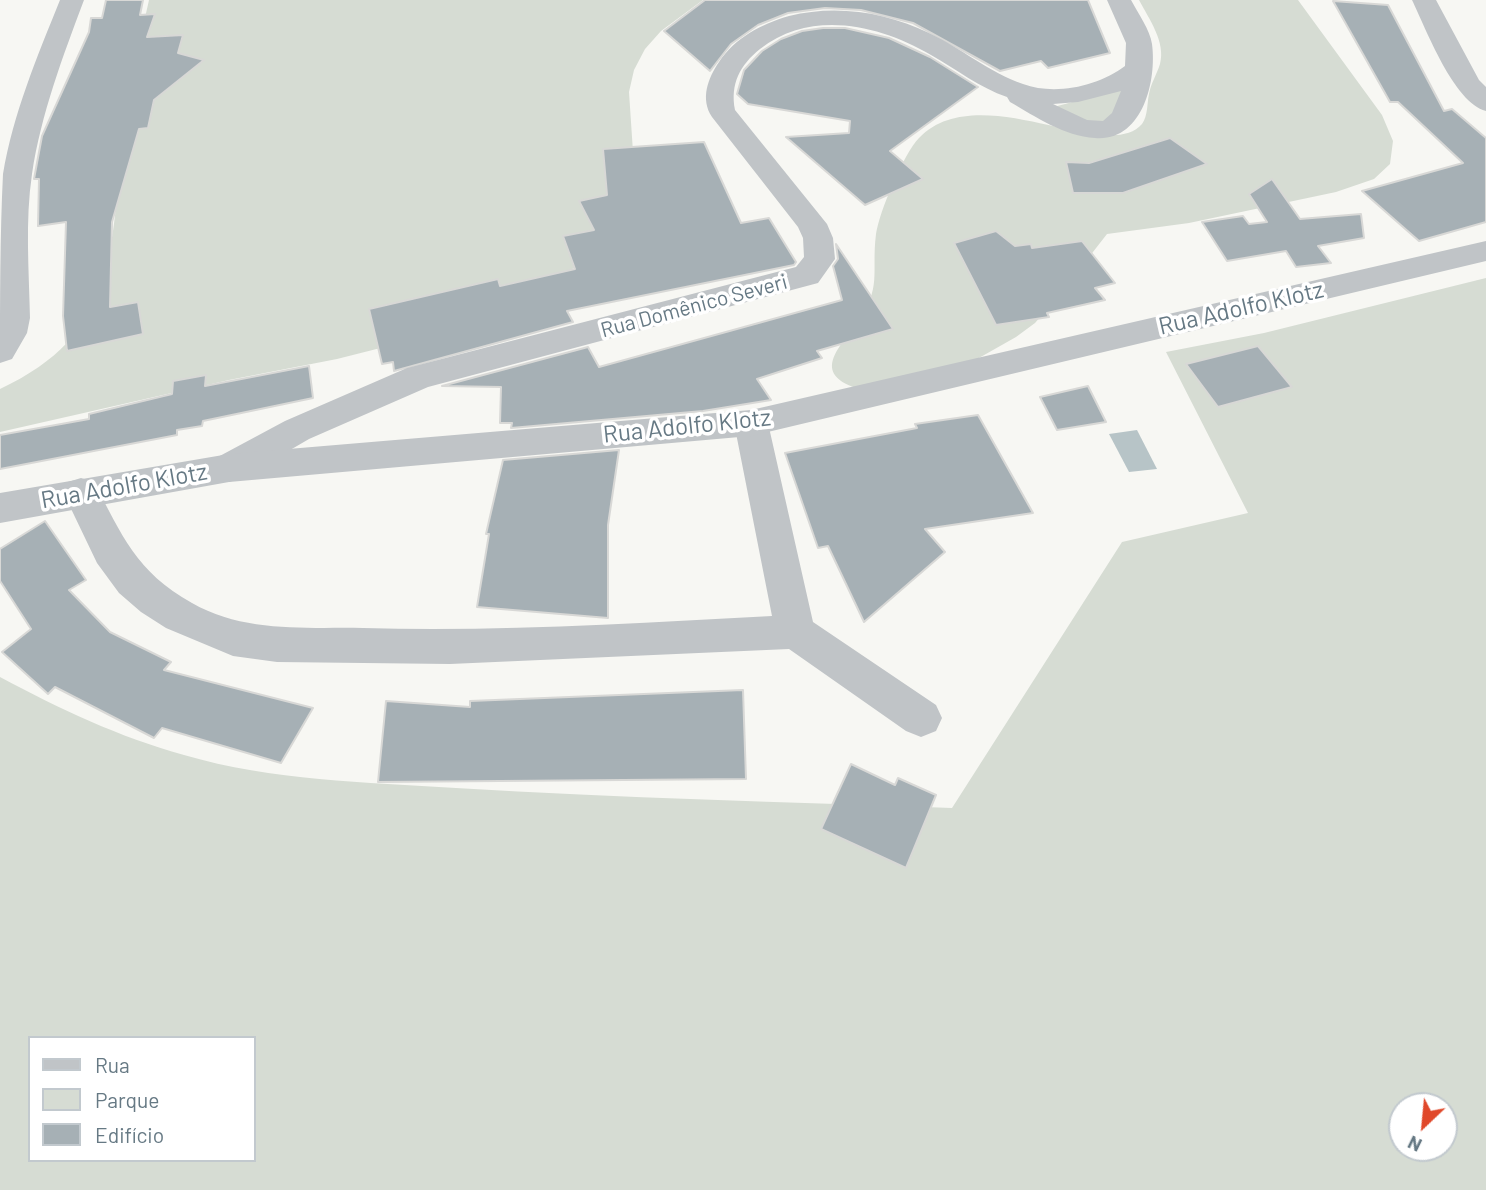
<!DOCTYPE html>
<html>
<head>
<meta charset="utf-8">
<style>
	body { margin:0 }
	#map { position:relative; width:1486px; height:1190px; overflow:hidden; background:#f7f7f3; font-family:Barlow,sans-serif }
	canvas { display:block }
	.legend { position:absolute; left:28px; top:1036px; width:228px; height:126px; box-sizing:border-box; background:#fff; border:2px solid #c2c9ce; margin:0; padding:9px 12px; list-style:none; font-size:21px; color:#667984 }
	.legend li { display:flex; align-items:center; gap:14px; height:35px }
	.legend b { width:35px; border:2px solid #c2c9ce }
	.north { position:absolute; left:1388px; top:1092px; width:70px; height:70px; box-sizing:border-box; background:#fff; border:2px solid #c2c9ce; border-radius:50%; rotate:206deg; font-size:19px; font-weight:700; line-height:28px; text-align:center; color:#667984 }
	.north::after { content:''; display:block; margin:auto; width:24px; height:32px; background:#e0482a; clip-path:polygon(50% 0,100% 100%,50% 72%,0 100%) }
</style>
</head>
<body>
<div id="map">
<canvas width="1486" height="1190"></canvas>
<ul class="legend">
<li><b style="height:9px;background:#c0c4c7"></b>Rua</li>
<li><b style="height:19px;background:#d6dcd3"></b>Parque</li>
<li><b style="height:19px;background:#a6b0b5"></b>Edifício</li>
</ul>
<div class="north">N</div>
</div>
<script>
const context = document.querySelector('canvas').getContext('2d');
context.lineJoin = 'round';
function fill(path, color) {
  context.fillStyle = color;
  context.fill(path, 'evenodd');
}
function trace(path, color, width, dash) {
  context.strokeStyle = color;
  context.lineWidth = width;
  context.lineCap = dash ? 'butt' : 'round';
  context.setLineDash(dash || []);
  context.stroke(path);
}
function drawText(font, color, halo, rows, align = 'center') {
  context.font = font + ' Barlow,sans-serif';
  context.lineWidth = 7;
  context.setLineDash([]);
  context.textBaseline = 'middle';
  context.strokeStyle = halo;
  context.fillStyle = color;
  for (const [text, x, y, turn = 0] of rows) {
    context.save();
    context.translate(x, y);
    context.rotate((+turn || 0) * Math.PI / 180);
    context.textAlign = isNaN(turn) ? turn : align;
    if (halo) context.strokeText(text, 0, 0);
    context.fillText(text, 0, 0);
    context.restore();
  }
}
fill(new Path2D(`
	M149,0H703L661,31L645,49L634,70L629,92L633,152L579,264L559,279L424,337L337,359L229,380L0,432V389C118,334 109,254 123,143C130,95 138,47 149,0Z
	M1139,0H1298L1382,115L1393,141L1390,164L1374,179L1336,192L1189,223L1107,234L1061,293L1035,323L1016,337L963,367L856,388C812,373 839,348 856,324C883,287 871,274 876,234C879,212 904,153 919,138C979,76 1107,165 1142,124C1148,116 1147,103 1149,94C1151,83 1157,74 1160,64C1166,42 1149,19 1139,0Z
	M1125,88L1121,117L1097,124L1050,108Z
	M1486,278V1190H0V677C60,709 119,737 184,755C273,781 365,782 456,788C621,798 787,802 952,808L1122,542L1248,513L1166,352L1264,333ZM30,1038H254V1160H30ZM1402,1106H1444V1148H1402Z`), '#d6dcd3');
fill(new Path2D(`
	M1137,430L1157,469L1129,472L1109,434Z`), '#b7c4c7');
const building = new Path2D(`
	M106,0H143L140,15L155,14L147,37L183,35L178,53L204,60L154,100L148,128L139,129L112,222L110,307L138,302L143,334L67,351L63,316L66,222L38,226L39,179H34L42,136L89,32L91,18H102Z
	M705,0H1088L1110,53L1048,68L1041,61L1000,71L913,23L861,10L825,8L788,13L758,25L731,44L710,71L664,31Z
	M1333,1L1388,5L1444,111L1452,109L1486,138V222L1419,241L1362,191L1463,163L1398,102H1390Z
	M823,28H845L889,38L930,57L978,87L890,151L923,179L865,205L786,137L849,133L850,121L748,104L737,94L744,70L762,51L781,39L802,31Z
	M1170,138L1207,164L1123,193H1073L1066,162L1089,163Z
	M704,142L741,223L769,218L796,262L794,265L567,311L573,322L394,371L393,362L382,364L369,309L498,279L500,286L575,269L563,236L594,230L579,201L607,195L603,149Z
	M1272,179L1300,219L1361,214L1364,238L1318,246L1331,263L1296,267L1286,251L1227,261L1202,222L1243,216L1249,224L1267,222L1249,194Z
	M996,231L1015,246L1031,244L1032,248L1082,241L1115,283L1095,288L1105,300L1047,313L1049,317L996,325L954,243Z
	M836,244L893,329L817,351L822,358L757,379L771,400L703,411L511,428L512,423H500L501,387L442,386L588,347L599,367L842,300L833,266L838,259Z
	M1258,346L1292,387L1218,407L1186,364Z
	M309,366L313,398L203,421L202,426L177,430V435L0,469V435L89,419V414L172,394L173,381L206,375L205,386Z
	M1088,386L1106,422L1057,430L1040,397Z
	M978,415L1033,513L925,529L945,552L864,622L828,546L818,548L785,453L917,428L915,424Z
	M619,450L608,525V618L477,607L489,534H486L503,460Z
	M45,521L86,580L69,590L110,632L171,662L164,670L313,708L281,763L162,728L154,738L55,687L48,694L2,652L31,629L0,581V549Z
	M743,690L746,779L378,782L386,701L470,707V701Z
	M851,764L895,785L898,778L936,795L906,868L821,829Z`);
fill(building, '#a6b0b5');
trace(building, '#d8d8d6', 2);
fill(new Path2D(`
	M1107,0H1131C1138,13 1150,30 1152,44C1157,82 1142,142 1095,138C1064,136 1036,117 1010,102L1007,97C980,88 956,69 931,55C879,25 812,9 760,49C740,65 730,84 735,110L827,224L833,238L835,259L818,283L428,387L309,439L242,478L229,482L216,478L211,468L216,458L285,421L407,368L796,267L804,257L803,238L798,227L712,117C700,99 708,78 719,62C735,38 761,24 789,16C836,4 886,12 929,33C961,48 990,73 1023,84C1055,96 1099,86 1125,66L1126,43ZM1121,91L1112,113L1103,121L1087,120L1053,104L1078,102Z
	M1412,0H1436L1479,80L1486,87V111C1454,103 1426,29 1412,0Z
	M751,410L763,414L768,423L813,622L936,705L942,718L936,731L921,737L906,731L789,649L450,664L277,662L233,656L166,628L141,612L119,593L97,563L63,492L68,482L81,478L94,482C122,535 136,572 192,603C245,633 304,627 363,628C499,632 636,623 772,616L734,423L739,414Z`), '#c0c4c7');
fill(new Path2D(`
	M60,0H84C63,56 41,114 32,174C25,221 29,270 30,318L27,333L12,359L0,363C0,302 0,234 3,174C13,114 37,57 60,0Z
	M1486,241V261L751,436L229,482L0,523V493L229,454L751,410Z`), '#c0c4c7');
drawText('21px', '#667984', '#fff', [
	["Rua Domênico Severi",694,306,-15]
]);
drawText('24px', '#667984', '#fff', [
	["Rua Adolfo Klotz",1241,308,-13],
	["Rua Adolfo Klotz",687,426,-6],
	["Rua Adolfo Klotz",124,486,-10]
]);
</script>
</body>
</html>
